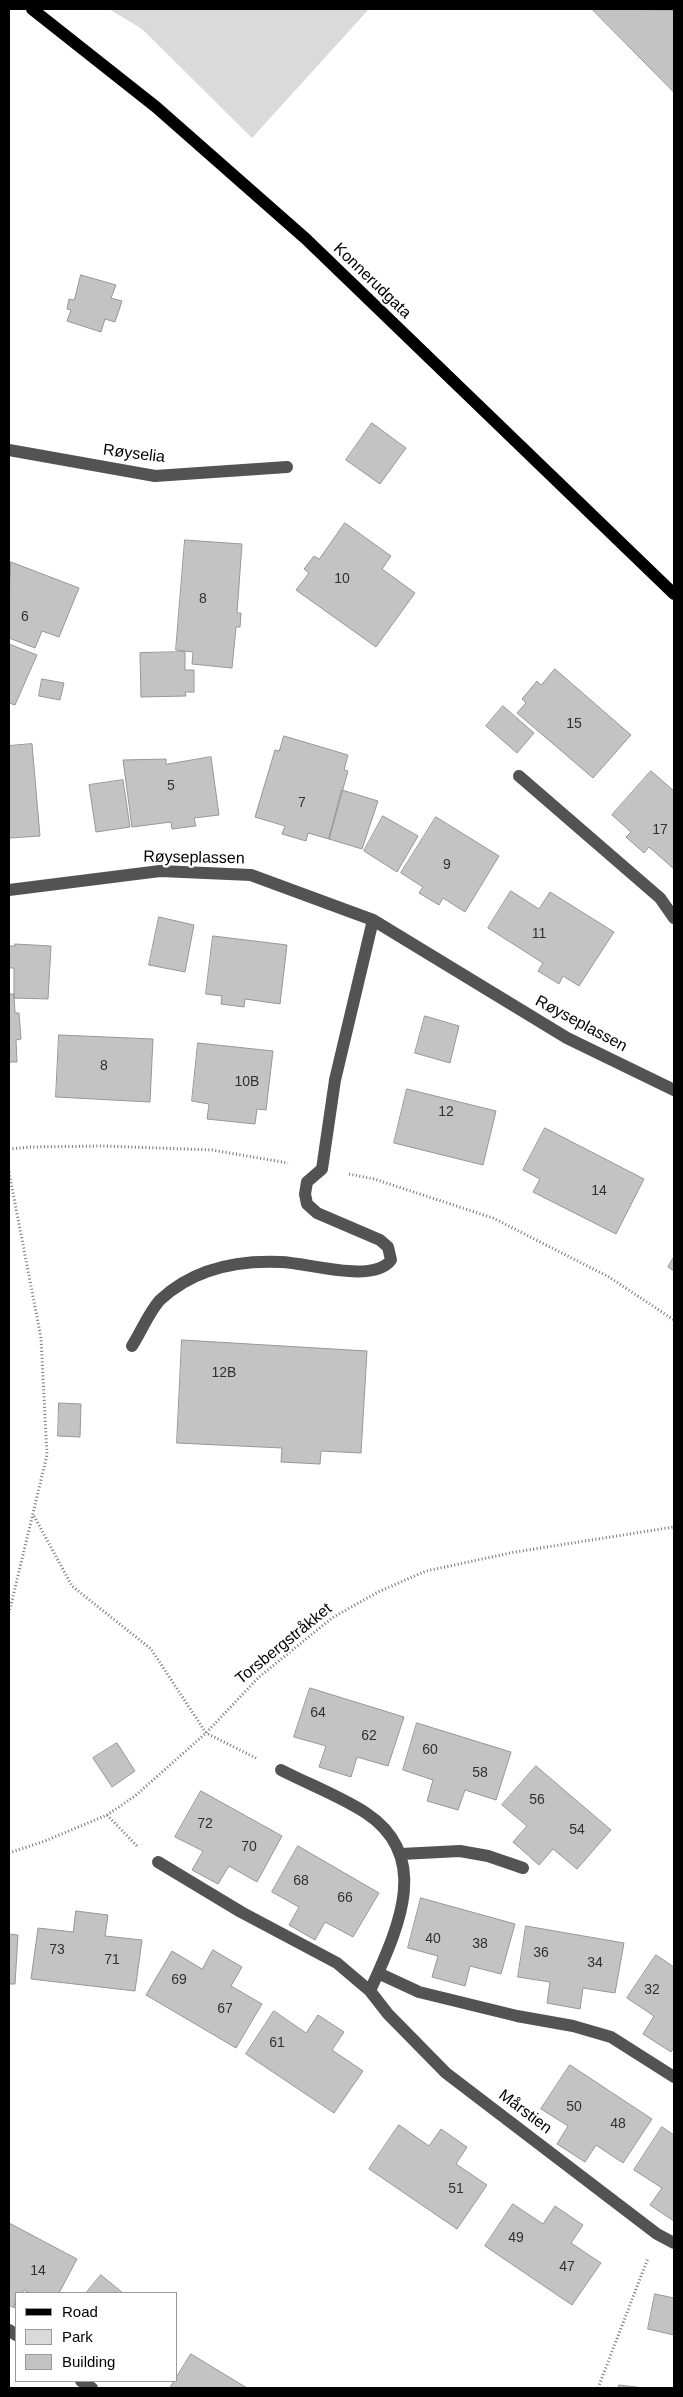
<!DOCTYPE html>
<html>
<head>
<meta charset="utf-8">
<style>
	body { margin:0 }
	#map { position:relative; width:683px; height:2397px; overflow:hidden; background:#fff; font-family:Arial,sans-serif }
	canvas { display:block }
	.frame { position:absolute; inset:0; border:10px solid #000; pointer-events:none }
	.legend { position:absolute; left:15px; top:2292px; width:162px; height:90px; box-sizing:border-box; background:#fff; border:1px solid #999; margin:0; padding:6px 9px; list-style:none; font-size:15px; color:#000 }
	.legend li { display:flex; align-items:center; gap:10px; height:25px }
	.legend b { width:25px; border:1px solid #999 }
</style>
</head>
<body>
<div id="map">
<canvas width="683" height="2397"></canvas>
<div class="frame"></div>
<ul class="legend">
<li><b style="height:6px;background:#000"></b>Road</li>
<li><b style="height:14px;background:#dadada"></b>Park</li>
<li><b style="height:14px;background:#c3c3c3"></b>Building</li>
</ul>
</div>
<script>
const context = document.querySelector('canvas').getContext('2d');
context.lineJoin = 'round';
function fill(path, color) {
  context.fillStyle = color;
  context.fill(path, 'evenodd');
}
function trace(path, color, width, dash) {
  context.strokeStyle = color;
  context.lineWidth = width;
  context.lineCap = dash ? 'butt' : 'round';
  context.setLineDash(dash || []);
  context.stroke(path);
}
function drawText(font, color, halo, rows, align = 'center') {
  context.font = font + ' Arial,sans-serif';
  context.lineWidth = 4.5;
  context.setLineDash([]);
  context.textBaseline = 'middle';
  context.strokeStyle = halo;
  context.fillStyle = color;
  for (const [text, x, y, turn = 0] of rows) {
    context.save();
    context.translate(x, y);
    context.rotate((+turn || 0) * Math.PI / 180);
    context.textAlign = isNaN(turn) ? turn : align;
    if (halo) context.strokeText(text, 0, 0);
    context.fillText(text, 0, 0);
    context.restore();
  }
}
fill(new Path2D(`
	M109,9H369L252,138L142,29Z`), '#dadada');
const building = new Path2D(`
	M592,9L674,10V92Z
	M81,275L116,285L111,298L122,301L115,322L105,319L101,332L67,321L71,310L67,309L69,299L74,300Z
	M372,423L406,448L380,484L346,460Z
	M345,523L391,556L382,569L415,593L376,647L296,590L309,573L304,569L314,556L319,559Z
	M185,540L242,544L237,613H241L240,627H236L232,668L192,664L193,652L176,650Z
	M11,562L79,588L59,637L42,631L35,648L9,638Z
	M9,644L37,655L15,705L9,703Z
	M185,652V670H194V692H185L186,696L141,697L140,653Z
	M555,669L631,735L593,778L517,713L526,703L522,699L537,681L541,685Z
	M42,679L64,683L60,700L39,696Z
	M503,706L534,733L517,753L486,726Z
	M284,736L348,755L344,770L348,771L329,839L308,833L306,841L282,834L285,826L255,817L275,750L279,751Z
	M32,744L40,836L9,838V746Z
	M211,757L219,815L194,818L196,826L172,829L171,822L132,827L123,760L166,759V764Z
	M651,771L674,791V869L649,847L644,853L626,837L631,832L612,815Z
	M123,780L130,827L96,832L89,785Z
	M342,790L378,801L362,849L329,839Z
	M383,816L418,836L397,872L364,851Z
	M436,817L499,856L465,912L443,898L439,905L419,893L423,887L401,873Z
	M511,891L539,909L550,892L614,932L579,986L563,976L559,984L538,971L543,963L488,928Z
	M159,917L194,925L185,972L149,965Z
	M213,936L287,945L280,1004L245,999L244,1007L221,1004L222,996L206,994Z
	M15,944L51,946L48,999L14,998V968H9V946H15Z
	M9,994H14L15,1013H19L21,1039L16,1040L17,1062H9Z
	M425,1016L459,1026L450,1063L415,1053Z
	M59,1035L153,1039L150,1102L56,1097Z
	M198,1043L273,1051L266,1110L257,1109L255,1124L207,1119L209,1104L192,1101Z
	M407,1089L496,1111L483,1165L394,1143Z
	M545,1128L644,1179L616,1234L533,1192L540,1179L523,1170Z
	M674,1257V1271L668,1267Z
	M182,1340L367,1351L361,1453L321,1451L320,1464L281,1462L282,1448L177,1443Z
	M59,1403L81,1404L80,1437L58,1436Z
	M310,1688L404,1717L388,1766L357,1757L351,1777L319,1767L326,1746L294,1737Z
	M417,1723L511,1752L496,1800L465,1790L458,1810L427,1801L433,1780L403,1770Z
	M117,1743L135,1771L112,1787L93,1758Z
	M536,1766L611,1830L577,1869L553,1849L539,1865L513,1842L527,1826L502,1805Z
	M201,1791L282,1836L257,1882L229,1866L218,1884L192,1870L203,1851L175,1837Z
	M298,1846L379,1893L353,1937L325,1922L315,1940L289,1925L299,1907L272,1892Z
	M421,1898L515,1924L501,1974L470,1966L465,1986L432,1977L438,1956L408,1948Z
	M76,1911L108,1915L105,1936L142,1940L135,1991L31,1979L38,1928L73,1932Z
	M526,1926L624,1943L615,1993L583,1988L580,2009L547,2003L550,1982L518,1977Z
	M9,1934L18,1935L15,1984H9Z
	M213,1950L242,1967L231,1986L262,2004L236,2048L146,1995L172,1951L202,1969Z
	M656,1955L674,1967V2047L671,2052L643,2034L654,2016L627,1998Z
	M274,2011L306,2033L318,2015L344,2032L332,2050L363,2071L334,2113L246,2054Z
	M570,2065L652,2119L623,2163L596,2145L585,2162L557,2144L568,2126L541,2109Z
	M399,2125L429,2146L441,2129L467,2147L456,2164L487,2185L457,2229L369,2169Z
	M662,2127L674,2135V2221L650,2205L662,2188L634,2170Z
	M513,2204L543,2224L555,2206L583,2225L571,2243L601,2263L572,2305L485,2246Z
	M9,2223L77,2259L59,2293H30L24,2290L22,2293H16L14,2308L9,2305Z
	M101,2275L123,2293H86Z
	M655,2294L674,2298V2335L648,2329Z
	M191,2354L247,2388H170Z
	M619,2385L644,2388H619Z`);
fill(building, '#c3c3c3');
trace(building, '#979797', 1);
trace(new Path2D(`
	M9,1149L31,1147L104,1146L212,1150L288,1163
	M9,1172L41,1338L47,1455L9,1613
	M349,1174L374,1179L493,1218L609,1277L674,1320
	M34,1516L72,1586L151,1649L206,1733L258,1759
	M107,1815L138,1847
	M9,1853L45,1841L107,1815L135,1796L206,1733L259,1677L332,1618L378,1592L426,1571L515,1552L674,1527
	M598,2388L648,2258`), '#757575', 3, [1, 2.5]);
trace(new Path2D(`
	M9,450L155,476L287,467
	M519,776L660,898L674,918
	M9,890L160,871L251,875L373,920L567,1038L674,1090
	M132,1346C141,1332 149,1312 160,1300C193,1269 237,1260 281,1262C309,1263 373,1284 391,1260L388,1247L380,1240L317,1213L307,1204L305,1194L307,1182L322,1169L335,1080L373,920
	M281,1770C308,1784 340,1796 366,1813C434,1858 396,1932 370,1991
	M401,1854L460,1851L488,1856L523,1868
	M158,1862L241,1912L337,1963L370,1991L388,2014L446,2073L657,2234L674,2243
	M378,1973L419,1992L517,2016L573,2026L611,2037L674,2077
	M9,2330L16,2335
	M81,2381L92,2388`), '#535353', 12);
trace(new Path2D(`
	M32,9L156,107L306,239L674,594`), '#000', 12);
drawText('14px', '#313131', null, [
	["10",342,579],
	["8",203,599],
	["6",25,617],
	["15",574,724],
	["5",171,786],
	["7",302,803],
	["17",660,830],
	["9",447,865],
	["11",539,934],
	["8",104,1066],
	["10B",247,1082],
	["12",446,1112],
	["14",599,1191],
	["12B",224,1373],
	["64",318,1713],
	["62",369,1736],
	["60",430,1750],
	["58",480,1773],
	["56",537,1800],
	["72",205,1824],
	["54",577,1830],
	["70",249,1847],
	["68",301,1881],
	["66",345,1898],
	["40",433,1939],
	["38",480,1944],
	["73",57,1950],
	["36",541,1953],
	["71",112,1960],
	["34",595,1963],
	["69",179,1980],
	["32",652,1990],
	["67",225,2009],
	["61",277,2043],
	["50",574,2107],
	["48",618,2124],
	["51",456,2189],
	["49",516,2238],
	["47",567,2267],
	["14",38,2271]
]);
drawText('16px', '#000', '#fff', [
	["Konnerudgata",372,281,44],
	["Røyselia",134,454,7],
	["Røyseplassen",194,858,1],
	["Røyseplassen",581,1024,28],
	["Torsbergstråkket",284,1644,-39],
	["Mårstien",525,2112,37]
]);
</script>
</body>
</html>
